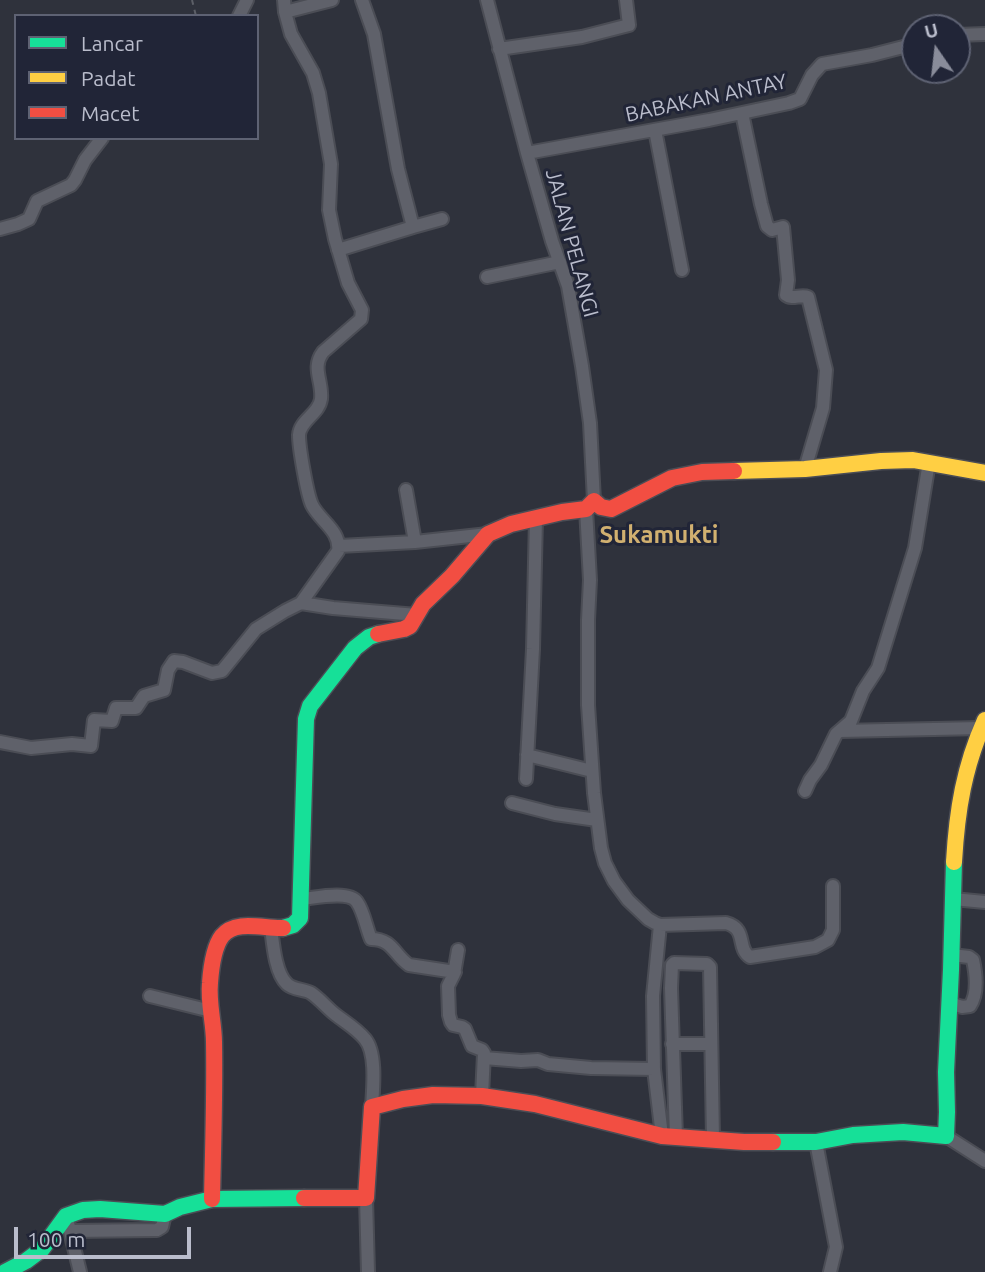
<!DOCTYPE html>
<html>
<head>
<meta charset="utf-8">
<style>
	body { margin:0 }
	#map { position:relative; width:985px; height:1272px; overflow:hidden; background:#2f323c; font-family:Ubuntu,sans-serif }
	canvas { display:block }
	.legend { position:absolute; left:14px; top:14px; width:245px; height:126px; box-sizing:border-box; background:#212537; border:2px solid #5e6273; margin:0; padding:9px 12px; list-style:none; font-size:21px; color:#babdcc }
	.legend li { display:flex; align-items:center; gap:14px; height:35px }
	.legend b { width:35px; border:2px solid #5e6273 }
	.north { position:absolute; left:901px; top:14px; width:70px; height:70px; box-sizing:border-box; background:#212537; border:2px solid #5e6273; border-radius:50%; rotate:346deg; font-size:19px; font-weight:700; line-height:28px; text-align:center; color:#babdcc }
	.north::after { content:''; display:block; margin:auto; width:24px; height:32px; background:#898c9a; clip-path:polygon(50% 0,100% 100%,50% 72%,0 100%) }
	.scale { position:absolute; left:14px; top:1227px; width:177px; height:32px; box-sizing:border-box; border:4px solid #babdcc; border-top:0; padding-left:9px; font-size:21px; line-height:24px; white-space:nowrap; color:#babdcc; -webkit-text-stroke:5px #212537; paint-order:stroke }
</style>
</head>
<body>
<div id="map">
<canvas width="985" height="1272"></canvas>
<ul class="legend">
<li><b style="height:9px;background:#16e098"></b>Lancar</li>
<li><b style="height:9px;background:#ffcf43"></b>Padat</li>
<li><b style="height:9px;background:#f24e42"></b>Macet</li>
</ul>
<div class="north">U</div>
<div class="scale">100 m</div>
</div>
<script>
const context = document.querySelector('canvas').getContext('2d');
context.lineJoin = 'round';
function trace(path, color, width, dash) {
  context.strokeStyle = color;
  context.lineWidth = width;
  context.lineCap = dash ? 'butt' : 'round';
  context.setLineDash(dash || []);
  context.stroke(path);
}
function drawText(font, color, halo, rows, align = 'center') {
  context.font = font + ' Ubuntu,sans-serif';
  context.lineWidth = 6;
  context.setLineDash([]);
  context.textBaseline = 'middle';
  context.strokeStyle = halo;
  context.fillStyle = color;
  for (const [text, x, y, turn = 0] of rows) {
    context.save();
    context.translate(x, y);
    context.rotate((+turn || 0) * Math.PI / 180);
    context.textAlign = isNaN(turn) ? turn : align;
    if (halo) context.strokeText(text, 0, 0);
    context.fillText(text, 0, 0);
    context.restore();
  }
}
const street = new Path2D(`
	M487,0L527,153L552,241L568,286L582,366L590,423L594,501
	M285,12L332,0
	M239,16L247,0
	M957,35L985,34
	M499,49L582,37L629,25L626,0
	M742,113L761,204L767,226L772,230L783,227L788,280L786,295C792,300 801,294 808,297L826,370L823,408L805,469
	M655,130L682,270
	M527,153L709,120L789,103L800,99L812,75L822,64L872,55L915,44
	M413,227L442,219
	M0,229L18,224L29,219L37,201L71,185L75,180L85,160L102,138
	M338,250L413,227L398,169L374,34L362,0
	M487,277L560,262
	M406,490L415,542
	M586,509L590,580L588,620V705L594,793L601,848L605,863L614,881L628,900L648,919L655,923L660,925L726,923C748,929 736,948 750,957L815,947L828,940L833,930V886
	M339,546L415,542L488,534
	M301,603L333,608L417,615
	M840,731L981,728
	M0,742L31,748L72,744L91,746L94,720L112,721L116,708H136L144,696L164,690L168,670L174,661L183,662L212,673L222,671L256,629L285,611L301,603L338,551C341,531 320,521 312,505C307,494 299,448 299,435C300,420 319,414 321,399C323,381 311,368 323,352L361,319L362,310L348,283L335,239L329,210L331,164L319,93L313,73L291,34L285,12L284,0
	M527,755L592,771
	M526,779L533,649L536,518
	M805,791L810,780L821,765L836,734L851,721L863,691L878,668L915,548L929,462
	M512,803L555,814L597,820
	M302,899C314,898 349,890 357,902C364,912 366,927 371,939C393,939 394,955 409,965L455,972
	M953,899L985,902
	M660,925L653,996L654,1069L662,1136
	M271,927C273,943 275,973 287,984C293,990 304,989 311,993C320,999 327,1008 336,1015C345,1022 357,1029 365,1039C377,1053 373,1089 372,1107
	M458,950L454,974L448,986L449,1015L451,1022L453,1025L462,1027L465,1029L472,1046L482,1050L484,1053L482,1096
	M150,996L211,1011
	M950,1003L962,1007L970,1006C978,994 976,974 973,960L969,957L952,955
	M672,1044H710
	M484,1058L521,1061L538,1060L548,1064L591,1068L654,1069
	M946,1136L985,1161
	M676,1137L671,988L672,965L674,963L707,964L710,967L713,1139
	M816,1142L836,1247L830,1272
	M366,1198L368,1272
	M68,1223L80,1272
	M70,1231L157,1230L162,1227L165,1214`);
const fast = new Path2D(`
	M283,928L293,925L300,918L306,719L310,706L355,648L369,637L378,634
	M773,1142H816L853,1135L903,1132L946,1136L947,1112L946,1072L951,970L954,862
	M5,1272L26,1261L42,1249L66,1216L83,1210L100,1209L165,1214L180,1207L212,1199L304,1198`);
const slow = new Path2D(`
	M734,471L805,469L881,461L913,460L985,473
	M954,862C957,810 964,767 985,720`);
const jam = new Path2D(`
	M378,634L404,629L410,626L423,604L452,576L488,534L511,524L562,512L586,509L594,501L601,507L611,509L672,478L702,472L734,471
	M304,1198H366L372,1107L403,1099L433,1095L482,1096L535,1104L662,1136L744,1142H773
	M212,1199C213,1147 215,1095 214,1042C214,1023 208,1003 210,983C211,969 213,948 222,936C236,919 264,929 283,928`);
trace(street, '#4b4d55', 16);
trace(fast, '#4b4d55', 19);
trace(slow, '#4b4d55', 19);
trace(jam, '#4b4d55', 19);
trace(new Path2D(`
	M192,0L196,16`), '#5c5f67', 2, [5, 5]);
trace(street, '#5f616a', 12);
trace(fast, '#16e098', 16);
trace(slow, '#ffcf43', 16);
trace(jam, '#f24e42', 16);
drawText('21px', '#babdcc', '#212537', [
	["BABAKAN ANTAY",706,98,-12],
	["JALAN PELANGI",572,243,75]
]);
drawText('bold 24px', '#d1b070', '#212537', [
	["Sukamukti",659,535]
]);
</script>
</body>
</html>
